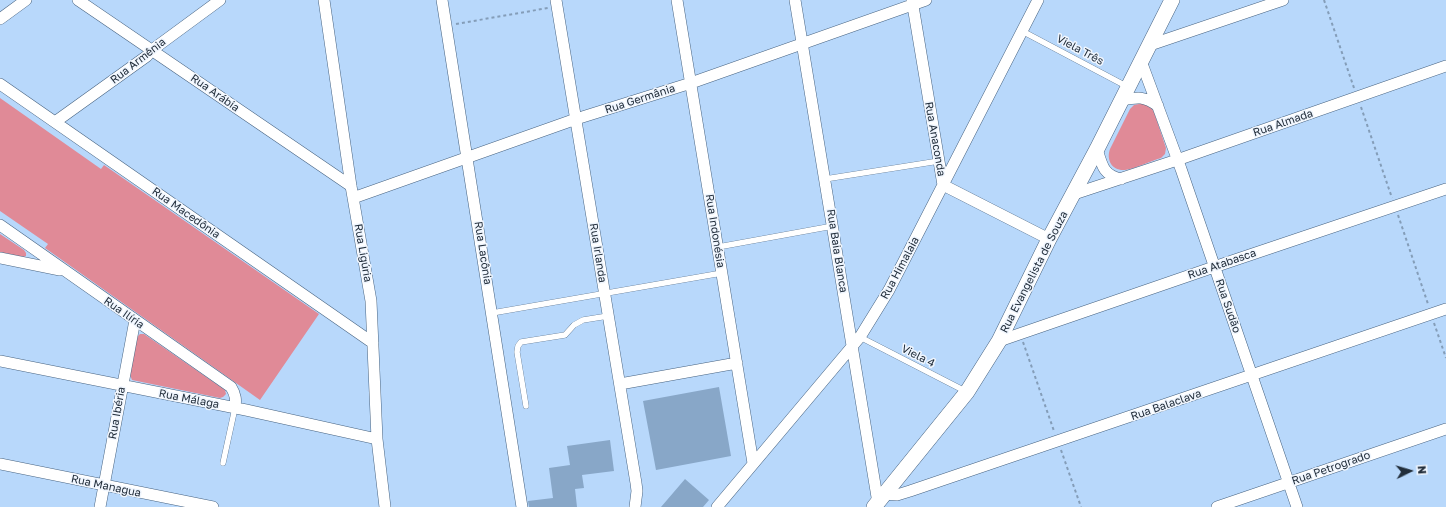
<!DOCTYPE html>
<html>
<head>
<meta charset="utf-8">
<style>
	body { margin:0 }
	#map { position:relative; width:1446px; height:507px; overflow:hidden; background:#b8d8fb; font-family:"Golos Text",sans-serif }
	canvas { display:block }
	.north { position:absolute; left:1390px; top:451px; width:40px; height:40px; -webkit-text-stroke:3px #f0f6fe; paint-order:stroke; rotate:85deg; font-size:11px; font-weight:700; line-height:16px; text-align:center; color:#222e3b }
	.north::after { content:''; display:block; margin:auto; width:14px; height:18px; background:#222e3b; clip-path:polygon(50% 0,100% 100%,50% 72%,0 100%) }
</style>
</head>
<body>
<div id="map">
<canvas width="1446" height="507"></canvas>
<div class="north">N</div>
</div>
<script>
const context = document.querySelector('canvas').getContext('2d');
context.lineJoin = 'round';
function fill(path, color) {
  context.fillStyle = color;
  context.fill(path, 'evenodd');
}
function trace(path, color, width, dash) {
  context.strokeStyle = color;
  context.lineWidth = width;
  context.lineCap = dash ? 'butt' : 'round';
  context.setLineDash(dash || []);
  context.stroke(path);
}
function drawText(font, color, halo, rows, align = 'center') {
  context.font = font + ' "Golos Text",sans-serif';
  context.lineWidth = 3;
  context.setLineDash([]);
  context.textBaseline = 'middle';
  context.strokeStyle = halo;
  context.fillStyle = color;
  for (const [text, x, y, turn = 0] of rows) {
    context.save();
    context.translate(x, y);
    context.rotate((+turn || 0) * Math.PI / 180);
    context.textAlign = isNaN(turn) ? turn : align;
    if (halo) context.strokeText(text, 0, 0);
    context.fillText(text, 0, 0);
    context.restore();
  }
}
fill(new Path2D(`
	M0,98L101,169L104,165L319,314L260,400L45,248L48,244L0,211Z
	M1144,103L1152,109L1154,112L1166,148L1165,154L1161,158C1151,161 1134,169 1125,170C1112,171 1106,160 1110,149L1130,109L1134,105Z
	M0,234L24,250L26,253V256L23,257L0,252Z
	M140,334H144L225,390L226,394L223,397L220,398L132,380L130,375L137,337Z`), '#e08a97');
fill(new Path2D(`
	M719,387L731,456L656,470L643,401Z
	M610,440L614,471L582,475L584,488L575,489L577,507H529L528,501L553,498L549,468L570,465L567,446Z
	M685,479L709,500L703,507H661Z`), '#88a7c8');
const lane = new Path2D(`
	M1022,31L1128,87
	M825,179L939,161
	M718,247L833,226
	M492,313L722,273
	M860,337L967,392
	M526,406L517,352L518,346L521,342L565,335L574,325L583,320L608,316
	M223,463L235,408`);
const street = new Path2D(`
	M78,0L351,186
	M324,0L351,186L371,301L377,439L385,507
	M442,0L522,507
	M556,0L636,483L637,491L635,507
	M677,0L753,463
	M795,0L878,503
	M912,0L943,185L1049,239
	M0,19L26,0
	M1150,45L1283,0
	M1141,61L1181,169L1297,507
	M0,84L373,343
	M1122,100C1138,97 1144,96 1158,106
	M55,122L147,56L152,50L220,0
	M1097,149C1102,165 1103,175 1121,179
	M1074,194L1177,160L1446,66
	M353,198L576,119L691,83L926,0
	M0,225L231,387C236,395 236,400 235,408
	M0,258L60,270
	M999,341L1214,267L1446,189
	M0,361L246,410L377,439
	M620,384L737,363
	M0,464L213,507
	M884,494L897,495L910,491L1446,309
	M100,507L135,320
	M717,507L860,337L889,290L1038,0
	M1217,507L1446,429`);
const secondary = new Path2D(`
	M874,507L967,392L999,341L1049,239L1097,149L1172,0`);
trace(lane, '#476381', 6);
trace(street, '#476381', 12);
trace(secondary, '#476381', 16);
trace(new Path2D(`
	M1324,0L1354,88
	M456,24L548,8
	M1361,107L1392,198
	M1398,215L1428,304
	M1434,323L1446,358
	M1023,342L1054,431
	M1061,450L1081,507`), '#849db8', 2, [3, 3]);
trace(lane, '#fff', 5.5);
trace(street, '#fff', 11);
trace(secondary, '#fff', 15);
drawText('11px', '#222e3b', '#f0f6fe', [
	["Viela Três",1080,50,28],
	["Rua Armênia",138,61,-38],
	["Rua Arábia",215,93,35],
	["Rua Germânia",640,99,-18],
	["Rua Almada",1283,123,-19],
	["Rua Anaconda",935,139,80],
	["Rua Macedônia",186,213,35],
	["Rua Indonésia",715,231,81],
	["Rua Baia Blanca",837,251,81],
	["Rua Ligúria",363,253,80],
	["Rua Lacônia",483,253,81],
	["Rua Irlanda",598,253,81],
	["Rua Atabasca",1222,264,-19],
	["Rua Himalaia",900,268,-62],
	["Rua Evangelista de Souza",1034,272,-63],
	["Rua Sudão",1228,306,71],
	["Rua Ilíria",124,313,35],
	["Viela 4",918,356,27],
	["Rua Málaga",189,399,11],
	["Rua Balaclava",1166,405,-19],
	["Rua Ibéria",117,413,-80],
	["Rua Petrogrado",1331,468,-19],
	["Rua Managua",106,486,12]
]);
</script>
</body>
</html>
